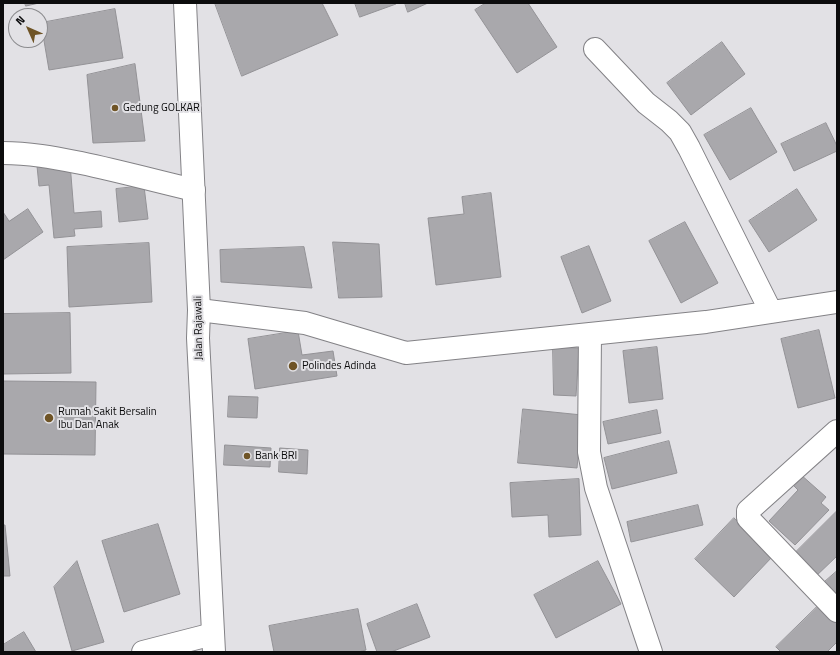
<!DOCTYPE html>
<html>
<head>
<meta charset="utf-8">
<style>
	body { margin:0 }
	#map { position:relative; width:840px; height:655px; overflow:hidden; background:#e2e1e5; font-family:"Titillium Web",sans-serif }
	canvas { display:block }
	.frame { position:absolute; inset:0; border:4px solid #0c0c0d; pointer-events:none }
	.north { position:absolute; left:8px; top:8px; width:40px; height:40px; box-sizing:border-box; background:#e2e1e5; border:1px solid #8c8c8f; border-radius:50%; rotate:315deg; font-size:11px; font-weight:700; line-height:16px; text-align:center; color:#0c0c0d }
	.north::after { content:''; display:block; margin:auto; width:14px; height:18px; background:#6f5426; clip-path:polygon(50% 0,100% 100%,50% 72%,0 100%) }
</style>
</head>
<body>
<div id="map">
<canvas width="840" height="655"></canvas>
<div class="frame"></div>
<div class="north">N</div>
</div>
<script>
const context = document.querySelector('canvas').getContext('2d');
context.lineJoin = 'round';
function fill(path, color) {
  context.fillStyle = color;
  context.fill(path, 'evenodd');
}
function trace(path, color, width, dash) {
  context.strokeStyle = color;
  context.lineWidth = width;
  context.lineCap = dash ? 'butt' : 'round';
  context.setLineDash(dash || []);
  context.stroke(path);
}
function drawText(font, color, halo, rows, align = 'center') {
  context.font = font + ' "Titillium Web",sans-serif';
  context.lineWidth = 4;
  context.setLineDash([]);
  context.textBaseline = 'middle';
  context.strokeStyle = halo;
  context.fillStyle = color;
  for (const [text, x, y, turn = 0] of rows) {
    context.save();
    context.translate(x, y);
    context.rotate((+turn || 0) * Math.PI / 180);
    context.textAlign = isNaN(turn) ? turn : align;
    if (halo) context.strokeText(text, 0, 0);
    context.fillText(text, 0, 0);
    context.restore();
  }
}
const building = new Path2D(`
	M25,3H39L26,6Z
	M215,3H322L338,35L242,76Z
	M355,3H395L396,4L360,17Z
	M405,3H428L408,12Z
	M486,3H528L557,47L517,73L475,10Z
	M115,9L123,58L49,70L41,23Z
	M722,42L745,74L691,115L667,83Z
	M135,64L145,141L93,143L87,75Z
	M751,108L777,152L730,180L704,135Z
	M826,123L837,146V151L794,171L781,144Z
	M70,163L74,213L101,211L102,227L74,229L75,236L54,238L49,185L39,186L37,166Z
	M144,186L148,219L119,222L116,189Z
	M797,189L817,220L769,252L749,221Z
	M491,193L501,277L436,285L428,218L464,214L462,197Z
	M28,209L43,232L3,260V212L9,221Z
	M685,222L718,283L681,303L649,241Z
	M333,242L379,244L382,297L339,298Z
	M149,243L152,302L69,307L67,247Z
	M589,246L611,301L582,313L561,257Z
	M304,247L312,288L221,282L220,250Z
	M70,313L71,373L3,374V314Z
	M819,330L835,398L798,408L781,339Z
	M298,331L302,355L333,351L337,376L255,389L248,339Z
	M553,347L579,348L576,396L554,395Z
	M657,347L663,399L629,403L623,351Z
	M3,381L96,382L95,455L3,454Z
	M229,396L258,397L257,418L228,417Z
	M523,409L582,415L577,468L518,463Z
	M657,410L661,433L608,444L603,422Z
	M669,441L677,473L612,489L604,458Z
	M225,445L271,448L270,467L224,465Z
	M280,448L308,450L307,474L279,472Z
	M800,474L826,497L821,503L829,510L795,545L769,521L798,490L791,483Z
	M579,479L581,535L549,537L548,515L512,517L510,483Z
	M698,505L703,525L631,542L627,522Z
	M837,511V556L813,579L791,557Z
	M734,518L773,556L734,597L695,559Z
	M158,524L180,594L124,612L102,541Z
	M3,525H5L10,576H3Z
	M77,561L104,642L72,651L54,587Z
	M598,561L621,604L556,638L534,595Z
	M837,571V604L820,586Z
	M417,604L430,637L391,652H377L367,624Z
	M820,604L837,622V642L827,652H781L776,647Z
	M358,609L366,650L358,652H274L269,626Z
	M24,632L36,652H3V645Z`);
fill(building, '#a9a8ac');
trace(building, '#939296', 1);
const street = new Path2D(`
	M595,49L646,103L669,121L680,132L689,148L771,312
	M3,153C30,153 55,158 81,163C119,171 156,181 194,190
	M199,310L305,323L406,353L706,322L837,302
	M590,334L589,452L596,488L651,652
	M837,431L748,511V518L837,611
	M143,652L213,634`);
const secondary = new Path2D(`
	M185,3L199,310L198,338L214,652`);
trace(street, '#838286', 24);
trace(secondary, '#838286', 24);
trace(street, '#fff', 22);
trace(secondary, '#fff', 22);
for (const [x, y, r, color] of [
	[115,108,4,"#6f5426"],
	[293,366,5,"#6f5426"],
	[49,418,5,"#6f5426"],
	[247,456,4,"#6f5426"]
]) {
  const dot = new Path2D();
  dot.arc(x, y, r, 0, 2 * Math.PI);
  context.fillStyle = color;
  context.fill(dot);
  trace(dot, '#e2e1e5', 1.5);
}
drawText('11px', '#0c0c0d', '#e2e1e5', [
	["Gedung GOLKAR",123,108],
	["Polindes Adinda",302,366],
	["Rumah Sakit Bersalin",58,412],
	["Ibu Dan Anak",58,425],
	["Bank BRI",255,456]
], 'left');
drawText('11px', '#0c0c0d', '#e2e1e5', [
	["Jalan Rajawali",199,328,-91]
]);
</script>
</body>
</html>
